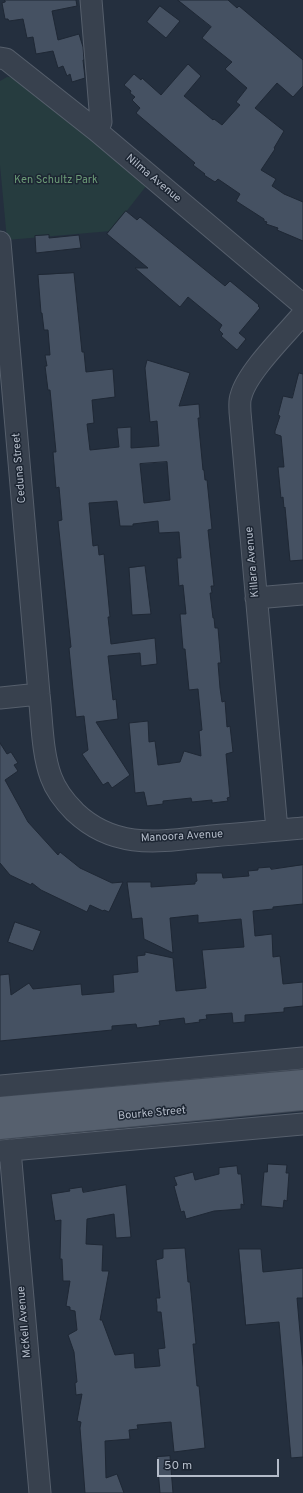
<!DOCTYPE html>
<html>
<head>
<meta charset="utf-8">
<style>
	body { margin:0 }
	#map { position:relative; width:303px; height:1493px; overflow:hidden; background:#242f3e; font-family:Overpass,sans-serif }
	canvas { display:block }
	.scale { position:absolute; left:157px; top:1459px; width:122px; height:18px; box-sizing:border-box; border:2px solid #b4bcc9; border-top:0; padding-left:5px; font-size:12px; line-height:14px; white-space:nowrap; color:#b4bcc9; -webkit-text-stroke:3px #1d2633; paint-order:stroke }
</style>
</head>
<body>
<div id="map">
<canvas width="303" height="1493"></canvas>
<div class="scale">50 m</div>
</div>
<script>
const context = document.querySelector('canvas').getContext('2d');
context.lineJoin = 'round';
function fill(path, color) {
  context.fillStyle = color;
  context.fill(path, 'evenodd');
}
function trace(path, color, width, dash) {
  context.strokeStyle = color;
  context.lineWidth = width;
  context.lineCap = dash ? 'butt' : 'round';
  context.setLineDash(dash || []);
  context.stroke(path);
}
function drawText(font, color, halo, rows, align = 'center') {
  context.font = font + ' Overpass,sans-serif';
  context.lineWidth = 3;
  context.setLineDash([]);
  context.textBaseline = 'middle';
  context.strokeStyle = halo;
  context.fillStyle = color;
  for (const [text, x, y, turn = 0] of rows) {
    context.save();
    context.translate(x, y);
    context.rotate((+turn || 0) * Math.PI / 180);
    context.textAlign = isNaN(turn) ? turn : align;
    if (halo) context.strokeText(text, 0, 0);
    context.fillText(text, 0, 0);
    context.restore();
  }
}
fill(new Path2D(`
	M7,77L18,78L147,185L111,231L7,240L0,165V81Z`), '#263c3f');
const building = new Path2D(`
	M5,0H76L77,6L52,11L58,40L79,34L83,47L84,60H83L85,78L72,82L70,74L67,76L63,66L58,68L53,51L36,54L33,37L27,38L23,19L9,21L8,19H5L2,3L5,2Z
	M178,0H228L237,8L239,6L303,60V86L293,97L277,83L255,108L284,131L274,148L275,149L261,170L276,179L272,186L284,194L303,202V241L277,230L278,228L266,224L267,222L264,221V219L236,201L240,194L218,179L215,182L204,175L205,174L193,165L195,163L136,113L140,108L132,100L135,97L130,93L131,91L124,85L134,74L141,80L142,78L161,95L188,64L201,76L184,96L213,120L214,119L222,125L240,105L236,102L247,88L225,69L232,62L202,38L211,27Z
	M160,6L180,21L166,38L147,22Z
	M126,211L137,220L140,217L225,286L230,281L259,305L258,306L260,308L239,333L246,339L237,350L221,336L223,334L219,330L222,325L188,297L180,307L135,268H148L107,234Z
	M49,235V238L79,235L81,248L36,253L35,236Z
	M74,273L82,352H84L86,372L113,369L115,397L92,400L94,423L87,424L90,450L119,447L117,428L131,427V448L159,446L157,421L150,422L145,368L147,360L190,373L179,406L199,404L200,418H198L203,470H204L205,480H207L212,529L208,530L214,586H211L212,593H210L213,618H214L215,628H218L221,663H218L220,688L222,702L225,701L227,727L230,726L233,752L226,754L230,797L227,798L228,801L212,803V800L192,802L191,798L163,801V804L147,806L144,792L135,793L129,723L148,721L149,742L155,741L158,765L180,762L184,751L201,756L199,731L202,730L198,689L189,690L185,649H183L180,614H186L183,585L179,586L177,558H181L179,532L159,533L158,521L133,524V526H120L117,501L89,503L93,546L98,545L99,555L104,554L110,617H108L111,644L155,638L157,664L141,666L140,653L108,656L113,700L116,699L118,719L96,722L130,775L112,788L108,782L103,785L82,754L88,750L84,716L76,717L73,689L69,648L71,647L58,521L62,520L59,487L56,488L53,452H56L50,390H48L45,366H47L45,355H50L48,330H44L42,313H41L38,275ZM167,462L170,500L144,503L140,464Z
	M299,373L303,374V560L290,561L285,507L284,508L283,497L281,498L278,467H284L281,436L275,434V431L280,416L278,415L283,396L292,398Z
	M145,566L151,614L132,615L129,568Z
	M0,743L7,754L11,752L18,763L14,765L18,771L5,780L28,822L58,855L60,852L80,868L112,883L123,882L109,912L104,910L103,911L90,905L87,912L41,890L32,883L31,885L10,875L0,863Z
	M303,865V904L273,907V909L253,911L255,936L272,934L273,957L280,956L283,984L303,982V1006L284,1008V1012L245,1015V1022L233,1023L232,1013L206,1015L207,1019L199,1020L200,1022L185,1024L184,1018L159,1021L160,1025L137,1028L136,1024L112,1026V1030L0,1041V975L9,974L11,995L29,983L33,989L81,984L82,995L114,992L113,975L138,972L137,956L145,955V952L173,958L176,991L206,988L202,950L244,947L241,919L198,923V915L170,918L173,953L144,939L142,918L132,919L127,882H151V887L195,884V882L197,881L196,873H222L223,878L249,876L248,871L258,870V868L270,867L271,869Z
	M15,922L41,931L33,951L8,942Z
	M268,1164L287,1165L286,1173H289L287,1201L284,1200L283,1208L261,1206L264,1172H267Z
	M237,1166L238,1174H241L244,1205L241,1204V1209L214,1211L186,1219L184,1211L181,1212L174,1186L177,1185L174,1177L193,1172L195,1180L219,1174V1168Z
	M126,1185L131,1237L116,1238L114,1214L87,1219L86,1244L103,1245L102,1271H109L100,1320H102L115,1355L134,1353L135,1368L160,1366L158,1349L165,1348L161,1312H157V1306L156,1298H160L156,1260L163,1258V1249L185,1248L188,1282H190L196,1344H193L197,1386H199L205,1448L174,1452L171,1422L137,1425L138,1429L129,1430L130,1439L105,1441L106,1478L117,1474L124,1493H85L80,1428L81,1422L77,1421L82,1394L76,1395L75,1383L77,1382L74,1352L68,1335L77,1330L75,1311L70,1310V1307L66,1306L70,1281H63L62,1259H60L61,1220L55,1221L51,1194L70,1191L69,1189L82,1187L83,1192Z
	M239,1249H261L263,1272L303,1268V1298H297L303,1367V1457L291,1458L279,1322L246,1325Z
	M170,1456L173,1493H160L157,1457Z`);
fill(building, '#455162');
trace(building, '#1f2835', 1);
const minor = new Path2D(`
	M91,0L101,122L97,131
	M0,58L6,59L97,131L303,305
	M0,242L39,694C42,720 42,753 51,777C56,791 65,802 75,812C116,851 162,841 212,836C243,833 273,831 303,828
	M256,598L303,594
	M0,698L39,694
	M277,830L240,412C240,407 239,401 241,396C247,372 286,334 303,314
	M0,1086L303,1058
	M10,1150L40,1493
	M0,1151L303,1124`);
const major = new Path2D(`
	M0,1108L303,1081
	M0,1128L303,1099`);
trace(minor, '#565f6c', 23);
trace(major, '#414a57', 24);
trace(minor, '#38414e', 21);
trace(major, '#56606e', 22);
drawText('11px', '#b4bcc9', '#1d2633', [
	["Nilma Avenue",153,179,40],
	["Ceduna Street",20,468,-95],
	["Killara Avenue",253,562,-95],
	["Manoora Avenue",182,837,-3],
	["Bourke Street",152,1114,-5],
	["McKell Avenue",25,1322,-95]
]);
drawText('11px', '#6b9a76', '#1d2633', [
	["Ken Schultz Park",56,181]
]);
</script>
</body>
</html>
